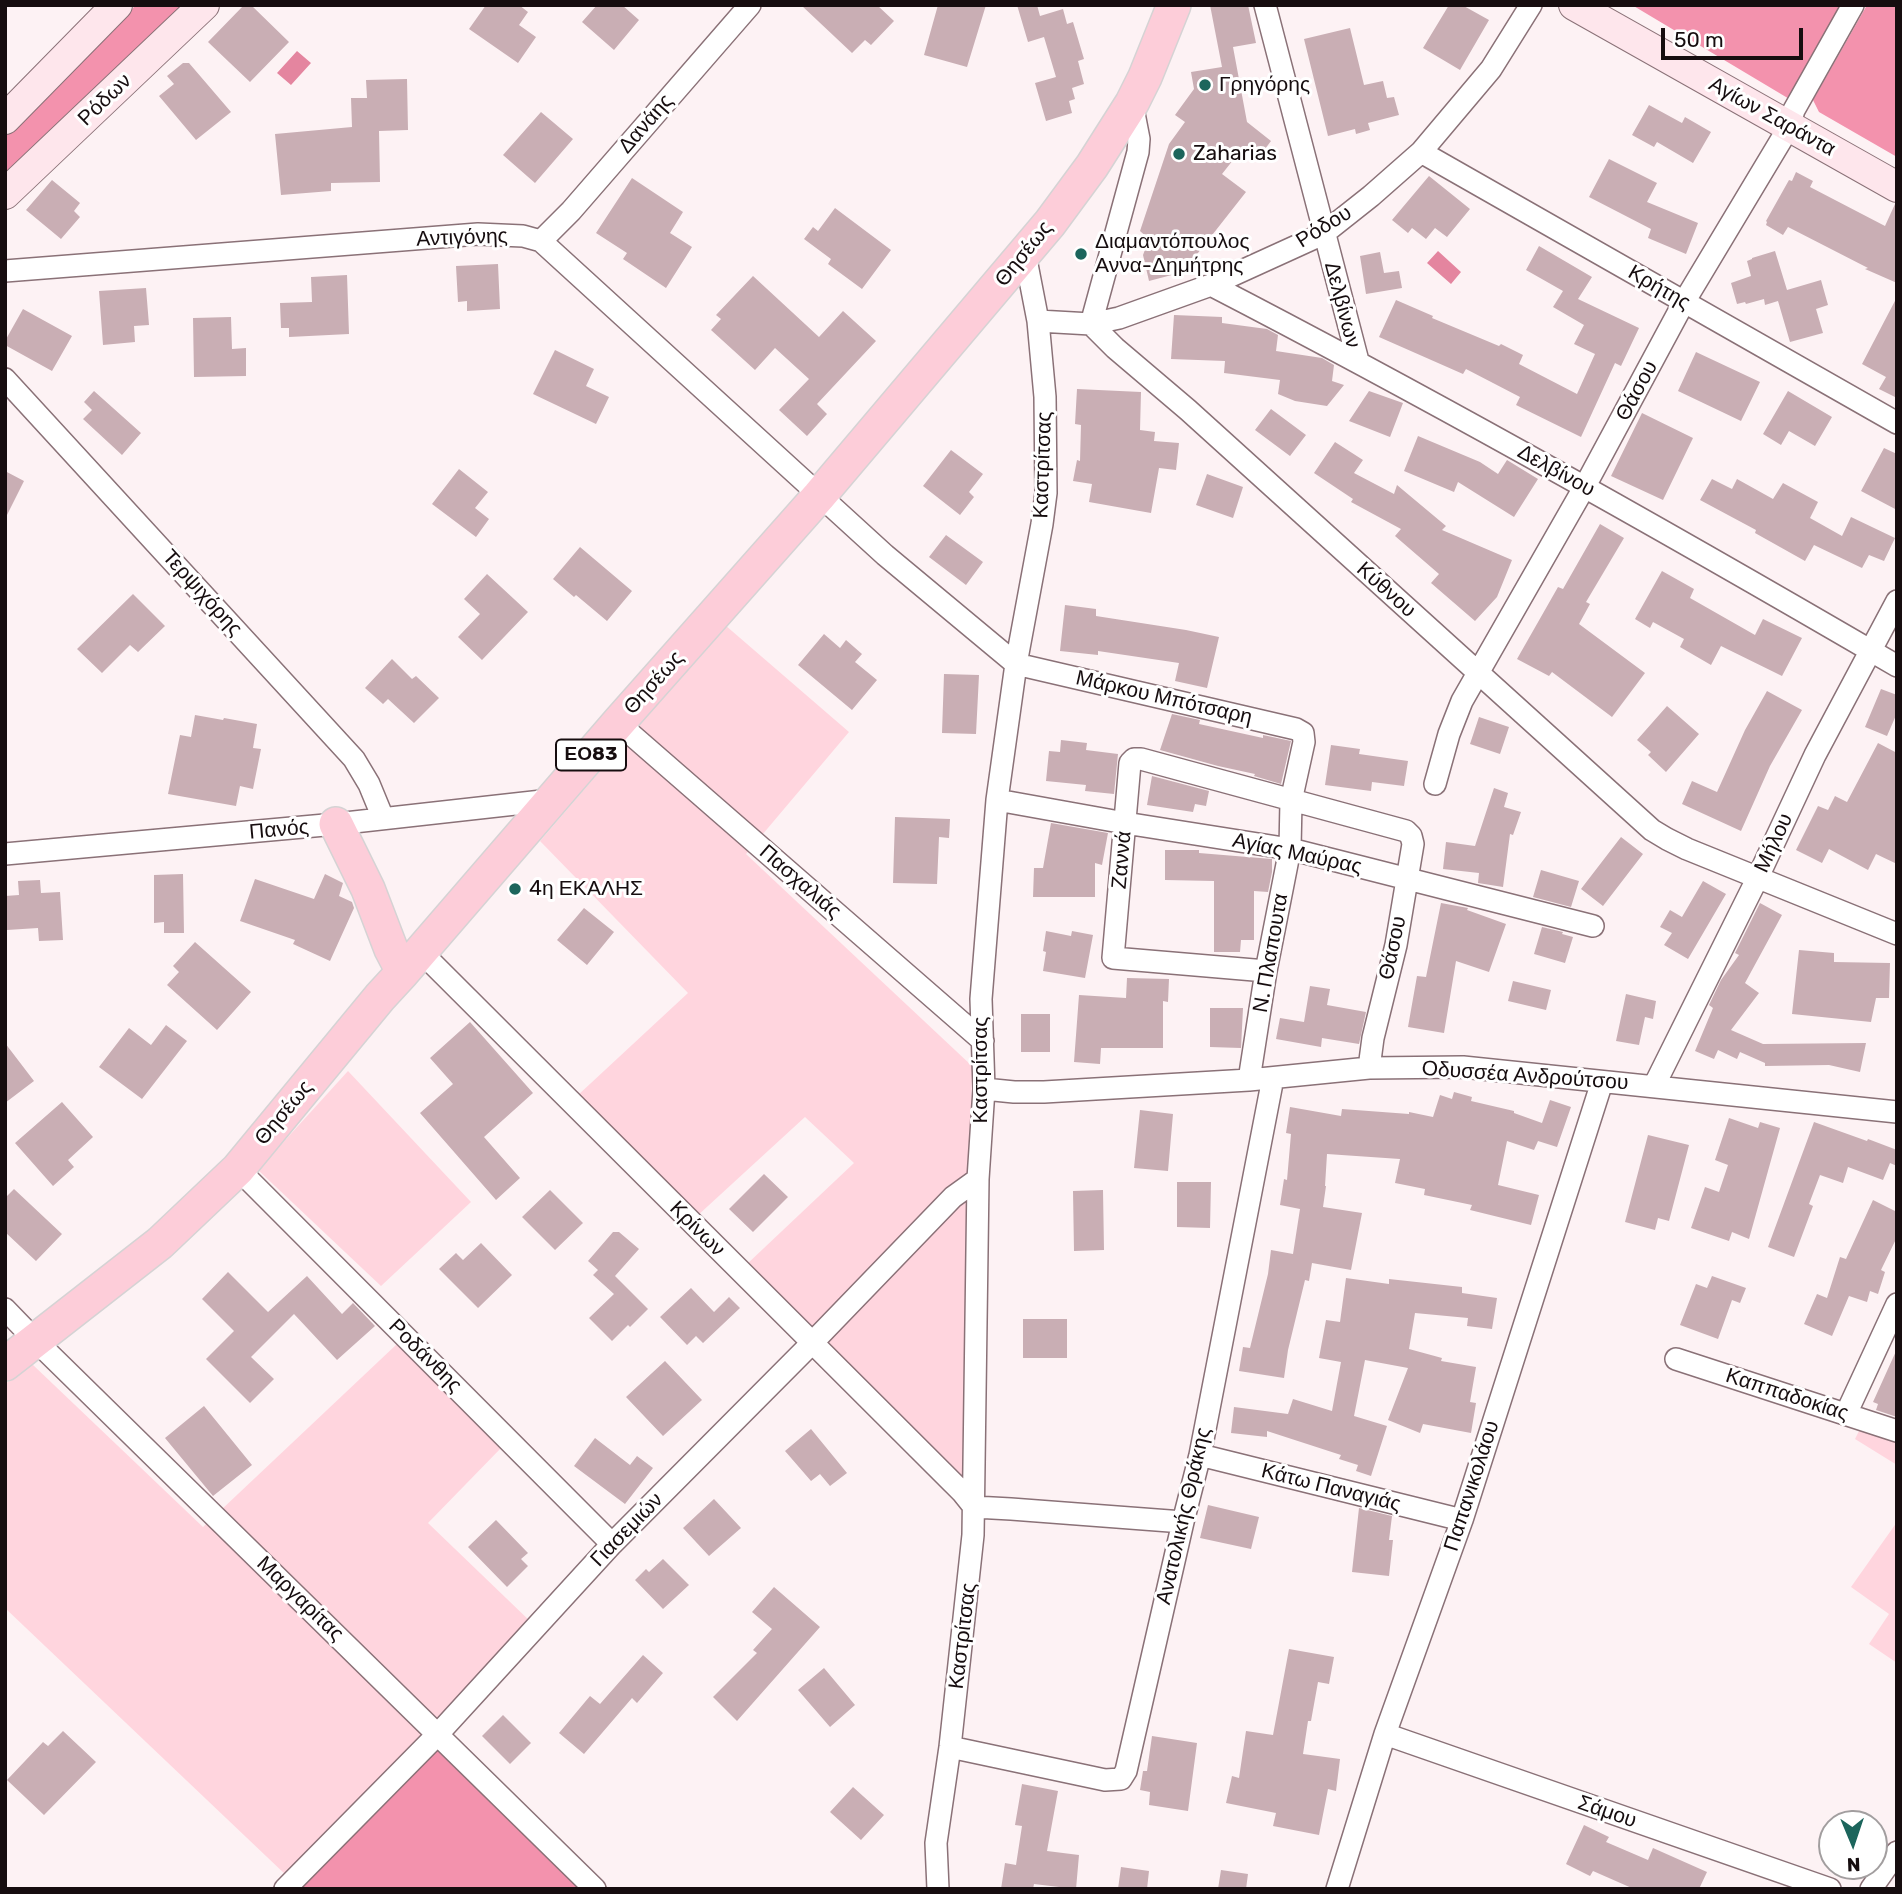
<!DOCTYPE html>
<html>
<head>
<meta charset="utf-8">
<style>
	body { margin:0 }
	#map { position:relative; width:1902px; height:1894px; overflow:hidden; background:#fdf2f4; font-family:Rubik,sans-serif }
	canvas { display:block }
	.frame { position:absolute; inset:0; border:7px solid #160d0f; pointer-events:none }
	.north { position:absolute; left:1818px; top:1810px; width:70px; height:70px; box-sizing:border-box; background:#fff; border:2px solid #a29e9f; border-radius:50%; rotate:178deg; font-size:19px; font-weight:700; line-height:28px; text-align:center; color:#160d0f }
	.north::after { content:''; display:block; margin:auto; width:24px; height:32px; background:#1c655c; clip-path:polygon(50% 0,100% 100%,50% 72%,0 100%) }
	.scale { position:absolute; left:1661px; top:28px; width:142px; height:32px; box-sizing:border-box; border:4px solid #160d0f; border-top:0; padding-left:9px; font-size:21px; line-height:24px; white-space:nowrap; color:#160d0f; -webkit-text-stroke:5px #fff; paint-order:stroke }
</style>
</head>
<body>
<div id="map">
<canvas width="1902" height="1894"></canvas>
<div class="frame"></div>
<div class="north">N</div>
<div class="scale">50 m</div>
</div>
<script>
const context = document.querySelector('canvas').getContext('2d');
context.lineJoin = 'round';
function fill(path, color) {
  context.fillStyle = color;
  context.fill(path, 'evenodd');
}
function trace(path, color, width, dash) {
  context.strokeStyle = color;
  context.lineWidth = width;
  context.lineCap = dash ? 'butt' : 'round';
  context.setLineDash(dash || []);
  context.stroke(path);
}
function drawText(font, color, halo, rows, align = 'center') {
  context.font = font + ' Rubik,sans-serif';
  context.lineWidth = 6;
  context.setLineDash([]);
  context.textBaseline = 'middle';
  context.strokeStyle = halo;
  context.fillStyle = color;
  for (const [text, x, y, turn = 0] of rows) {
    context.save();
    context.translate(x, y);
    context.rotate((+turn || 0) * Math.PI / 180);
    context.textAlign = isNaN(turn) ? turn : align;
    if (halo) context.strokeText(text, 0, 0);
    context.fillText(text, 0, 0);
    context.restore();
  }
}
fill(new Path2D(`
	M725,625L849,732L746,854L972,1066L965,1487L746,1265L854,1163L805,1117L696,1217L577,1096L688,993L540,841Z
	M348,1071L471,1202L381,1286L258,1170Z
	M397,1344L502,1447L428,1523L533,1624L287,1876L5,1608V1384L32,1364L203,1527Z
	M1864,1421L1897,1431V1465L1855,1439Z
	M1897,1522V1663L1869,1644L1889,1614L1851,1587Z`), '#ffd5de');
fill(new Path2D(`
	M136,5H192L5,183V135Z
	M1632,5H1844L1791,100Z
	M1867,5H1897V157L1819,112L1813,100Z
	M440,1733L597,1889H291Z`), '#f392ad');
fill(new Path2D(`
	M297,51L311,63L291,85L277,73Z
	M1438,251L1461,272L1451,284L1427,263Z`), '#e4859f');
fill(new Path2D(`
	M244,5H251L289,42L250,82L208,42Z
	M486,5H519L528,12L519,25L536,37L518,63L469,29Z
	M597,5H622L639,20L614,50L582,22Z
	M801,5H877L894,21L871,45L865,40L852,53Z
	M938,5H986L967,67L924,55Z
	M1017,5H1037L1040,16L1063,9L1067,24L1073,22L1084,59L1078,61L1084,84L1072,88L1075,99L1069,101L1072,113L1046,121L1035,83L1056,77L1044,37L1028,42Z
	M1210,5H1248L1256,43L1233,47L1247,122L1271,141L1256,161L1241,150L1222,174L1246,192L1183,272L1149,281L1143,255L1149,239L1140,231L1169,144L1185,122L1175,115L1194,89L1191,72L1222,67Z
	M1449,5H1462L1489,20L1460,70L1423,48Z
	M1350,28L1364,85L1383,81L1387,98L1394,97L1399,115L1368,123L1370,130L1356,134L1355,129L1328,136L1304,39Z
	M183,63H189L231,112L196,140L159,96L174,84L167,76Z
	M407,79L408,130L379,131L380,182L331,183V191L281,195L275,134L352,127L351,98H367L366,80Z
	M1649,105L1682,123L1685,117L1711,132L1693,163L1657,142L1654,147L1632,135Z
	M541,112L573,139L535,183L503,155Z
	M1609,159L1657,183L1647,202L1698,223L1686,254L1648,238L1651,229L1589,197Z
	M1796,172L1813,181L1810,187L1885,226L1895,204H1897V283L1865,269L1868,268L1788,227L1783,235L1766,225L1767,222L1766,221L1789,180L1792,181Z
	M1429,176L1470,209L1447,237L1435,228L1426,239L1412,228L1408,233L1392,220Z
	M632,178L683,212L670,233L692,247L666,288L623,259L627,253L596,233Z
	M52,180L80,203L74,211L80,217L61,239L26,210Z
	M835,208L891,250L862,289L828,264L831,259L804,239L813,227L818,231Z
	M1539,246L1592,277L1578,299L1639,328L1621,366L1615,363L1581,437L1516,405L1520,397L1466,369L1463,374L1379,337L1396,300L1433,316L1432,318L1499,346L1501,344L1523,355L1519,364L1577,394L1595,354L1574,344L1584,325L1553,307L1563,291L1526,270Z
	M1775,251L1787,290L1821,280L1828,305L1816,309L1823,333L1790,342L1778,301L1765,305L1764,299L1746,304L1745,302L1737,304L1731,283L1751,276L1747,261L1752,259V258Z
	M1380,252L1384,273L1399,271L1402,288L1366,294L1360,256Z
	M498,264L500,309L467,311V301L458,302L456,266Z
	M347,275L349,334L289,337V328H281L280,303L312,302L311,277Z
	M753,276L819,337L843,311L876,341L817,404L827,414L807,436L779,410L809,379L775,348L755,370L711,330L721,319L716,315Z
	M146,288L149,325L134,326L135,342L103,345L99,291Z
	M1897,297V398L1879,389L1886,377L1862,364Z
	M23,309L72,336L52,371L5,345V341Z
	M1174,315L1222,317V323L1267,329L1278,335L1276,351L1322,358L1334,365L1332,381L1344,385L1327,406L1295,401L1278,394L1280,380L1224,373L1225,361L1171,359Z
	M231,317L232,349L246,348V376L194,377L193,318Z
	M555,350L594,369L586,386L609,397L596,424L533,394Z
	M1696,352L1760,382L1741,421L1678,391Z
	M1077,389L1141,392L1140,430L1155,432L1154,441L1179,443L1176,470L1159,468L1151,513L1089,502L1092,484L1073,481L1077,460L1080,461L1081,425L1075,424Z
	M94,391L141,433L122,455L83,419L92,410L84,402Z
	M1369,391L1403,403L1390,437L1349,421Z
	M1788,391L1832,417L1815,446L1789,431L1781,445L1763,434Z
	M1271,409L1306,435L1290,456L1255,430Z
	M1642,413L1693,438L1663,500L1611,476Z
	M1418,436L1480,462L1498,474L1507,460L1538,479L1514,517L1458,482L1454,492L1404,471Z
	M1335,442L1363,460L1354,473L1394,494L1397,485L1446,526L1442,530L1512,560L1497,597L1475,621L1431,583L1439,574L1395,536L1401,529L1351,502L1353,499L1314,473Z
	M1884,448L1897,454V510L1861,491Z
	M951,450L983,474L969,492L974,497L960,515L923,486Z
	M459,469L488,492L475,508L489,519L476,537L432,504Z
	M5,471L24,481L5,519Z
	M1207,474L1243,487L1233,518L1196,505Z
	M1712,479L1732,489L1737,479L1773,499L1783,483L1818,502L1810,518L1842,536L1851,517L1895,538L1884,561L1869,555L1862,568L1814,545L1805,561L1755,533L1756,530L1700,500Z
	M1600,524L1624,538L1586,602L1590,604L1579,624L1645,673L1612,717L1552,672L1549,676L1517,659L1558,587L1563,589Z
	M946,535L983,562L966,585L929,557Z
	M580,547L632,591L607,621L576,595L574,597L553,579Z
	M1662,571L1694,589L1690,598L1755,635L1763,619L1802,638L1782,676L1721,646L1711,665L1680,647L1684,639L1653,622L1650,628L1635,619Z
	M487,574L528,612L482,660L458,637L480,614L464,599Z
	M133,594L165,626L138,652L130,645L102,673L77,649Z
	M1065,605L1096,609V616L1186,630L1219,637L1207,688L1175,681L1179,663L1098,651V655L1060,651Z
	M824,634L840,648L846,640L862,654L855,662L877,680L852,710L798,665Z
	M392,659L412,679L416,676L439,698L414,723L388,699L383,704L365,688Z
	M944,674L979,675L976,734L942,733Z
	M1881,689L1897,695V713L1887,736L1865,727Z
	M1767,691L1802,710L1770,766L1741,831L1682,804L1692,781L1717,792L1745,730Z
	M1667,706L1699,734L1666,772L1648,755L1651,752L1637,740Z
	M1172,714L1200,720L1199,724L1263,738V735L1291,741L1281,784L1254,776L1255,774L1218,766L1160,750Z
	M195,715L223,720L224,718L257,724L253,748L261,749L253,789L240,786L236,806L168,794L180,735L191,737Z
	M1479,717L1509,727L1500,754L1470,744Z
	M1061,740L1087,743L1086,750L1118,754L1114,794L1085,791L1086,785L1046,781L1049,751L1060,752Z
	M1878,743L1897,753V864L1876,854L1868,870L1829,849L1822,863L1796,850L1818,806L1828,810L1835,796L1847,802Z
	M1331,745L1360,749L1359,754L1408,761L1404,786L1372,782L1371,791L1325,785Z
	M1152,776L1209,791L1206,806L1195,804L1193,812L1147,805Z
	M1494,788L1508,793L1504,807L1521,812L1513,835L1510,834L1503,887L1478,883L1479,873L1443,869L1446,842L1475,846Z
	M895,817L950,819L949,838L939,837L937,884L893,883Z
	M1051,823L1108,833L1102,865L1095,863V897H1033L1034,868H1043Z
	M1621,837L1643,854L1603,906L1581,889Z
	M1165,850H1199V853L1272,859V872L1268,892L1254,891V940H1241L1240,952H1214V881L1165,880Z
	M1541,870L1579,881L1571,907L1533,897Z
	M183,874L184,933H164V922L154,923V875Z
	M325,874L343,883L339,896L352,902L354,908L330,961L293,944L295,940L240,921L255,879L314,899Z
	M40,880L41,893L60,892L63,940L39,941L38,928L7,930L5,896L19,895L18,881Z
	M1703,881L1726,894L1688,959L1664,945L1672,933L1660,927L1670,910L1682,917Z
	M1441,903L1468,908L1467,910L1506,924L1489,972L1456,961L1444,1033L1408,1027L1417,976L1426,977Z
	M1760,903L1782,915L1745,983L1759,993L1731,1030L1763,1044L1866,1043L1860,1072L1829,1065L1765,1066V1063L1740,1052L1737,1059L1718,1050L1714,1059L1695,1051L1713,1008L1709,1005L1721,980L1739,955L1735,953Z
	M584,908L614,932L587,965L557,940Z
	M1542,927L1563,932L1562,934L1573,937L1565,963L1534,954Z
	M1046,931L1071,936L1072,931L1093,935L1085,978L1043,971L1046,952L1043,951Z
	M195,942L251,992L217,1030L167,985L179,972L173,966Z
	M1799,950L1834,953V962L1890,963L1889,998H1876L1871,1022L1792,1014Z
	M1127,978L1169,979L1168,1002L1163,1001V1048H1101L1100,1064L1074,1062L1079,995L1126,998Z
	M1513,981L1551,990L1546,1010L1508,1001Z
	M1310,986L1330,989L1327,1005L1366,1012L1359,1044L1322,1038L1321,1047L1276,1039L1280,1018L1304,1022Z
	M1626,994L1656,1001L1653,1019L1645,1017L1639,1045L1616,1041Z
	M1210,1008H1243L1241,1048L1210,1047Z
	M1021,1014H1050V1052H1021Z
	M470,1022L533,1093L484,1137L520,1178L496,1200L420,1113L453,1084L430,1058Z
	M166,1025L187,1041L142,1099L99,1067L129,1028L151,1045Z
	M5,1043L34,1081L5,1103Z
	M1454,1092L1472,1097L1471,1101L1514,1111V1113L1542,1123L1550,1100L1571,1107L1557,1147L1538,1141L1534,1150L1507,1141L1498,1185L1539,1195L1531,1225L1470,1210L1472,1205L1424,1195L1425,1189L1395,1183L1400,1159L1327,1154L1325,1186H1326L1323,1207L1362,1213L1351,1270L1312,1263L1309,1281L1305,1280L1288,1350L1284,1378L1239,1371L1243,1347L1250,1348L1268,1274L1271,1250L1293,1254L1300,1209L1280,1205L1284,1179L1287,1180L1291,1134L1286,1133L1290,1107L1341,1116L1342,1109L1409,1114V1112L1433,1117L1440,1095L1452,1099Z
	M62,1102L93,1137L68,1160L74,1167L53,1186L15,1143Z
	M1140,1110L1173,1114L1168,1171L1134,1168Z
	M1729,1118L1758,1128L1760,1122L1780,1128L1749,1239L1732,1232L1729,1241L1691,1228L1705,1187L1719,1192L1728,1165L1715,1160Z
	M1814,1122L1867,1141L1868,1139L1897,1150V1166L1890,1163L1883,1180L1848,1167L1843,1183L1820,1175L1809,1204L1813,1206L1794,1257L1768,1247Z
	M1648,1135L1689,1145L1669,1221L1658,1218L1655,1230L1625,1222Z
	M764,1174L788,1197L753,1232L729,1209Z
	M1177,1182H1211L1210,1228L1177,1227Z
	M14,1189L62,1234L36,1261L5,1232V1198Z
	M550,1190L583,1223L555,1250L522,1217Z
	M1103,1190L1104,1250L1074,1251L1073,1191Z
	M1873,1200L1897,1212V1237L1881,1270L1885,1272L1878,1294L1870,1291L1867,1302L1849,1296L1832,1336L1804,1324L1817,1294L1827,1298L1840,1257L1846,1259Z
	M613,1232H619L639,1249L615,1276L648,1309L630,1327L628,1325L612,1341L589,1318L614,1294L593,1275L598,1270L588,1261Z
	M481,1243L512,1275L478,1308L439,1269L456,1253L463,1260Z
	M228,1272L268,1312L307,1276L342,1314L353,1303L375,1326L337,1360L294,1314L251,1357L274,1379L250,1403L206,1359L234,1331L202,1299Z
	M1712,1276L1746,1288L1740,1303L1732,1300L1718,1339L1680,1325L1696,1284L1707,1288Z
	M1346,1278L1389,1284V1279L1462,1287V1293L1497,1298L1492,1329L1467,1326L1468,1318L1415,1313L1409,1349L1442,1358L1441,1361L1476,1367L1470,1402L1476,1403L1471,1433L1423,1424L1420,1433L1388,1420L1408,1368L1365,1360L1354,1416L1387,1426L1371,1476L1356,1471L1358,1465L1339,1459L1341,1455L1267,1431V1437L1231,1433L1234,1407L1288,1414L1293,1399L1332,1411L1341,1362L1319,1358L1326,1320L1340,1322Z
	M691,1288L714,1312L729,1297L740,1308L703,1343L696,1336L687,1345L660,1317Z
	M1023,1319H1067V1358H1023Z
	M1897,1349V1417L1876,1410L1878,1404L1873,1402Z
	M665,1361L702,1400L663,1436L626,1397Z
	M204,1406L252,1465L213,1496L165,1438Z
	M811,1429L847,1473L830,1486L820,1474L811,1481L785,1451Z
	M595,1438L630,1465L637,1456L653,1468L625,1504L574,1466Z
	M714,1499L741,1528L709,1556L683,1528Z
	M1208,1505L1259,1517L1251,1549L1200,1538Z
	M1359,1508L1392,1516L1389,1540H1393L1389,1576L1352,1572Z
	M496,1520L528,1553L521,1559L528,1566L507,1587L468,1547Z
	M663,1559L689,1585L663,1609L635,1580L646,1569L649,1572Z
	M774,1587L820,1627L737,1721L713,1697L757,1653L753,1650L772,1629L752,1612Z
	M1289,1649L1334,1657L1329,1684L1318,1682L1311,1721H1308L1303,1754L1340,1759L1336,1791L1328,1789L1319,1835L1273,1826L1276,1813L1226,1803L1232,1776L1239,1778L1246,1731L1273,1735Z
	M643,1655L663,1673L637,1703L632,1698L584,1754L559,1733L590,1696L600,1704Z
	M824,1668L855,1705L830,1727L798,1690Z
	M503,1715L531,1743L510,1764L482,1736Z
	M63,1731L96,1762L44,1815L7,1780L43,1742L48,1746Z
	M1152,1736L1197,1743L1188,1811L1149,1805L1150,1792L1140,1790L1143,1771H1147Z
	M1022,1784L1058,1791L1047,1851L1079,1855L1076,1889L1034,1884L1033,1889H1001L1005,1863L1016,1865L1022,1826L1015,1825Z
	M853,1787L884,1815L861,1840L830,1812Z
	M1584,1825L1609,1837L1606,1842L1648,1860L1653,1848L1707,1872L1699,1889H1634L1593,1871L1590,1876L1566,1864Z
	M1121,1867L1149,1871L1147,1889H1118Z
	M1221,1870L1248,1874L1246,1889H1218Z`), '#c9aeb4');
const street = new Path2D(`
	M1265,5L1358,361
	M1132,103L1139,139L1138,152L1091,324L1115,348L1188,410L1652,830L1667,839L1687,849L1897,934
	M1421,152L1897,423
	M541,241L571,211L750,5
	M5,271L478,234L523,236L541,241L885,555L1016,664L1296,729L1303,733L1304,742L1291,801L1290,849L1266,971L1249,1080
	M1211,285C1443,405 1671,534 1897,666
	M1038,321L1091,324L1119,318L1211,285L1323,234L1371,196L1421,152L1491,69L1531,5
	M5,379L354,759L369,784L383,818
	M618,723L983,1041
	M1435,784L1449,734L1462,701L1585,486L1684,302L1789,127L1794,110L1853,5
	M997,800L1125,823L1290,849L1593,926
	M5,854L336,824L551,800
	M420,951L962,1492L974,1507
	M1266,971L1113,958L1130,763L1134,759H1141L1406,831L1411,836L1413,844L1396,945L1373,1038L1369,1068
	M1654,1086L1758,877L1815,755L1897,601
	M984,1089L1014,1092H1044L1249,1080L1369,1068L1463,1067L1897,1112
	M238,1169L612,1544
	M5,1309L36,1341L595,1889
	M1676,1359L1897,1431
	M1846,1414L1897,1304
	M1200,1455L1462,1520
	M974,1507L1011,1509L1183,1522
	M1385,1734L1830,1889
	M950,1747L1105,1780L1121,1779L1126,1771L1183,1522L1200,1455L1273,1078
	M285,1889L438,1734L612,1544L812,1343L953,1197L978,1179
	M938,1889L936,1843L950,1747L973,1535L978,1179L984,1089L981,999L997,800L1016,664L1042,524L1046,493L1045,397L1038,321L1025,254
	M1337,1889L1385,1734L1462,1520L1602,1082
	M1871,1889L1897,1852`);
const secondary = new Path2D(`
	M1574,5L1897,187
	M5,119L117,5
	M5,194L204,5`);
const primary = new Path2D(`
	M336,824L368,889L391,949L403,972
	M5,1364L160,1243L238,1169L380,997L403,972L618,723L819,496L1050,223L1092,166L1132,103L1145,77L1174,5`);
trace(street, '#8a7177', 24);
trace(secondary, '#8a7177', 32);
trace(primary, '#d5d3d4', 36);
trace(street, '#fff', 21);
trace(secondary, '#fee6ec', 30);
trace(primary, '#fdcdd9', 33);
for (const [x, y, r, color] of [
	[1205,85,7,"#1c655c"],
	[1179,154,7,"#1c655c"],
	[1081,254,7,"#1c655c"],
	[515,889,7,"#1c655c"]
]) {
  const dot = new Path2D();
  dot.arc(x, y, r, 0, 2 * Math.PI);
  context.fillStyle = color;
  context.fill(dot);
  trace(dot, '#fff', 2.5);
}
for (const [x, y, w] of [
	[591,755,70]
]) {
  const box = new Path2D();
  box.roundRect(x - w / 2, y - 15.5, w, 31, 5);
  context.fillStyle = '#fff';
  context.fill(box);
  trace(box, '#160d0f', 2);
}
drawText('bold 19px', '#160d0f', null, [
	["ΕΟ83",591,755]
]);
drawText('21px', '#160d0f', '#fff', [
	["Γρηγόρης",1219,85],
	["Zaharias",1193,154],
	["Διαμαντόπουλος",1095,242],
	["Αννα-Δημήτρης",1095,266],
	["4η ΕΚΑΛΗΣ",529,889]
], 'left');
drawText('21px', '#160d0f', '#fff', [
	["Ρόδων",105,100,-44],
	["Αγίων Σαράντα",1772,117,29],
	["Δανάης",646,124,-49],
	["Ρόδου",1324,227,-32],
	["Αντιγόνης",462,238,-2],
	["Θησέως",1024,254,-51],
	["Κρήτης",1659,288,30],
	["Δελβίνων",1342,305,75],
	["Θάσου",1637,391,-62],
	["Καστρίτσας",1043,465,-88],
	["Δελβίνου",1556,471,29],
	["Κύθνου",1386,590,42],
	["Τερψιχόρης",202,593,48],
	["Θησέως",654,683,-48],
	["Μάρκου Μπότσαρη",1164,698,13],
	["Πανός",279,830,-5],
	["Μήλου",1774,843,-65],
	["Αγίας Μαύρας",1297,854,12],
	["Ζαννά",1122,860,-85],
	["Πασχαλιάς",800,882,41],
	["Θάσου",1393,948,-78],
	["Ν. Πλαπουτα",1271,953,-80],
	["Καστρίτσας",981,1070,-90],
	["Οδυσσέα Ανδρούτσου",1525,1076,4],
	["Θησέως",284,1113,-50],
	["Κρίνων",697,1229,45],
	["Ροδάνθης",425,1356,45],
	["Καππαδοκίας",1787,1395,18],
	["Παπανικολάου",1472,1486,-72],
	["Κάτω Παναγιάς",1331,1488,14],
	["Ανατολικής Θράκης",1184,1516,-77],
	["Γιασεμιών",627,1530,-46],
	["Μαργαρίτας",300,1599,44],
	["Καστρίτσας",963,1636,-83],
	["Σάμου",1607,1812,19]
]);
</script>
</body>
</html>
